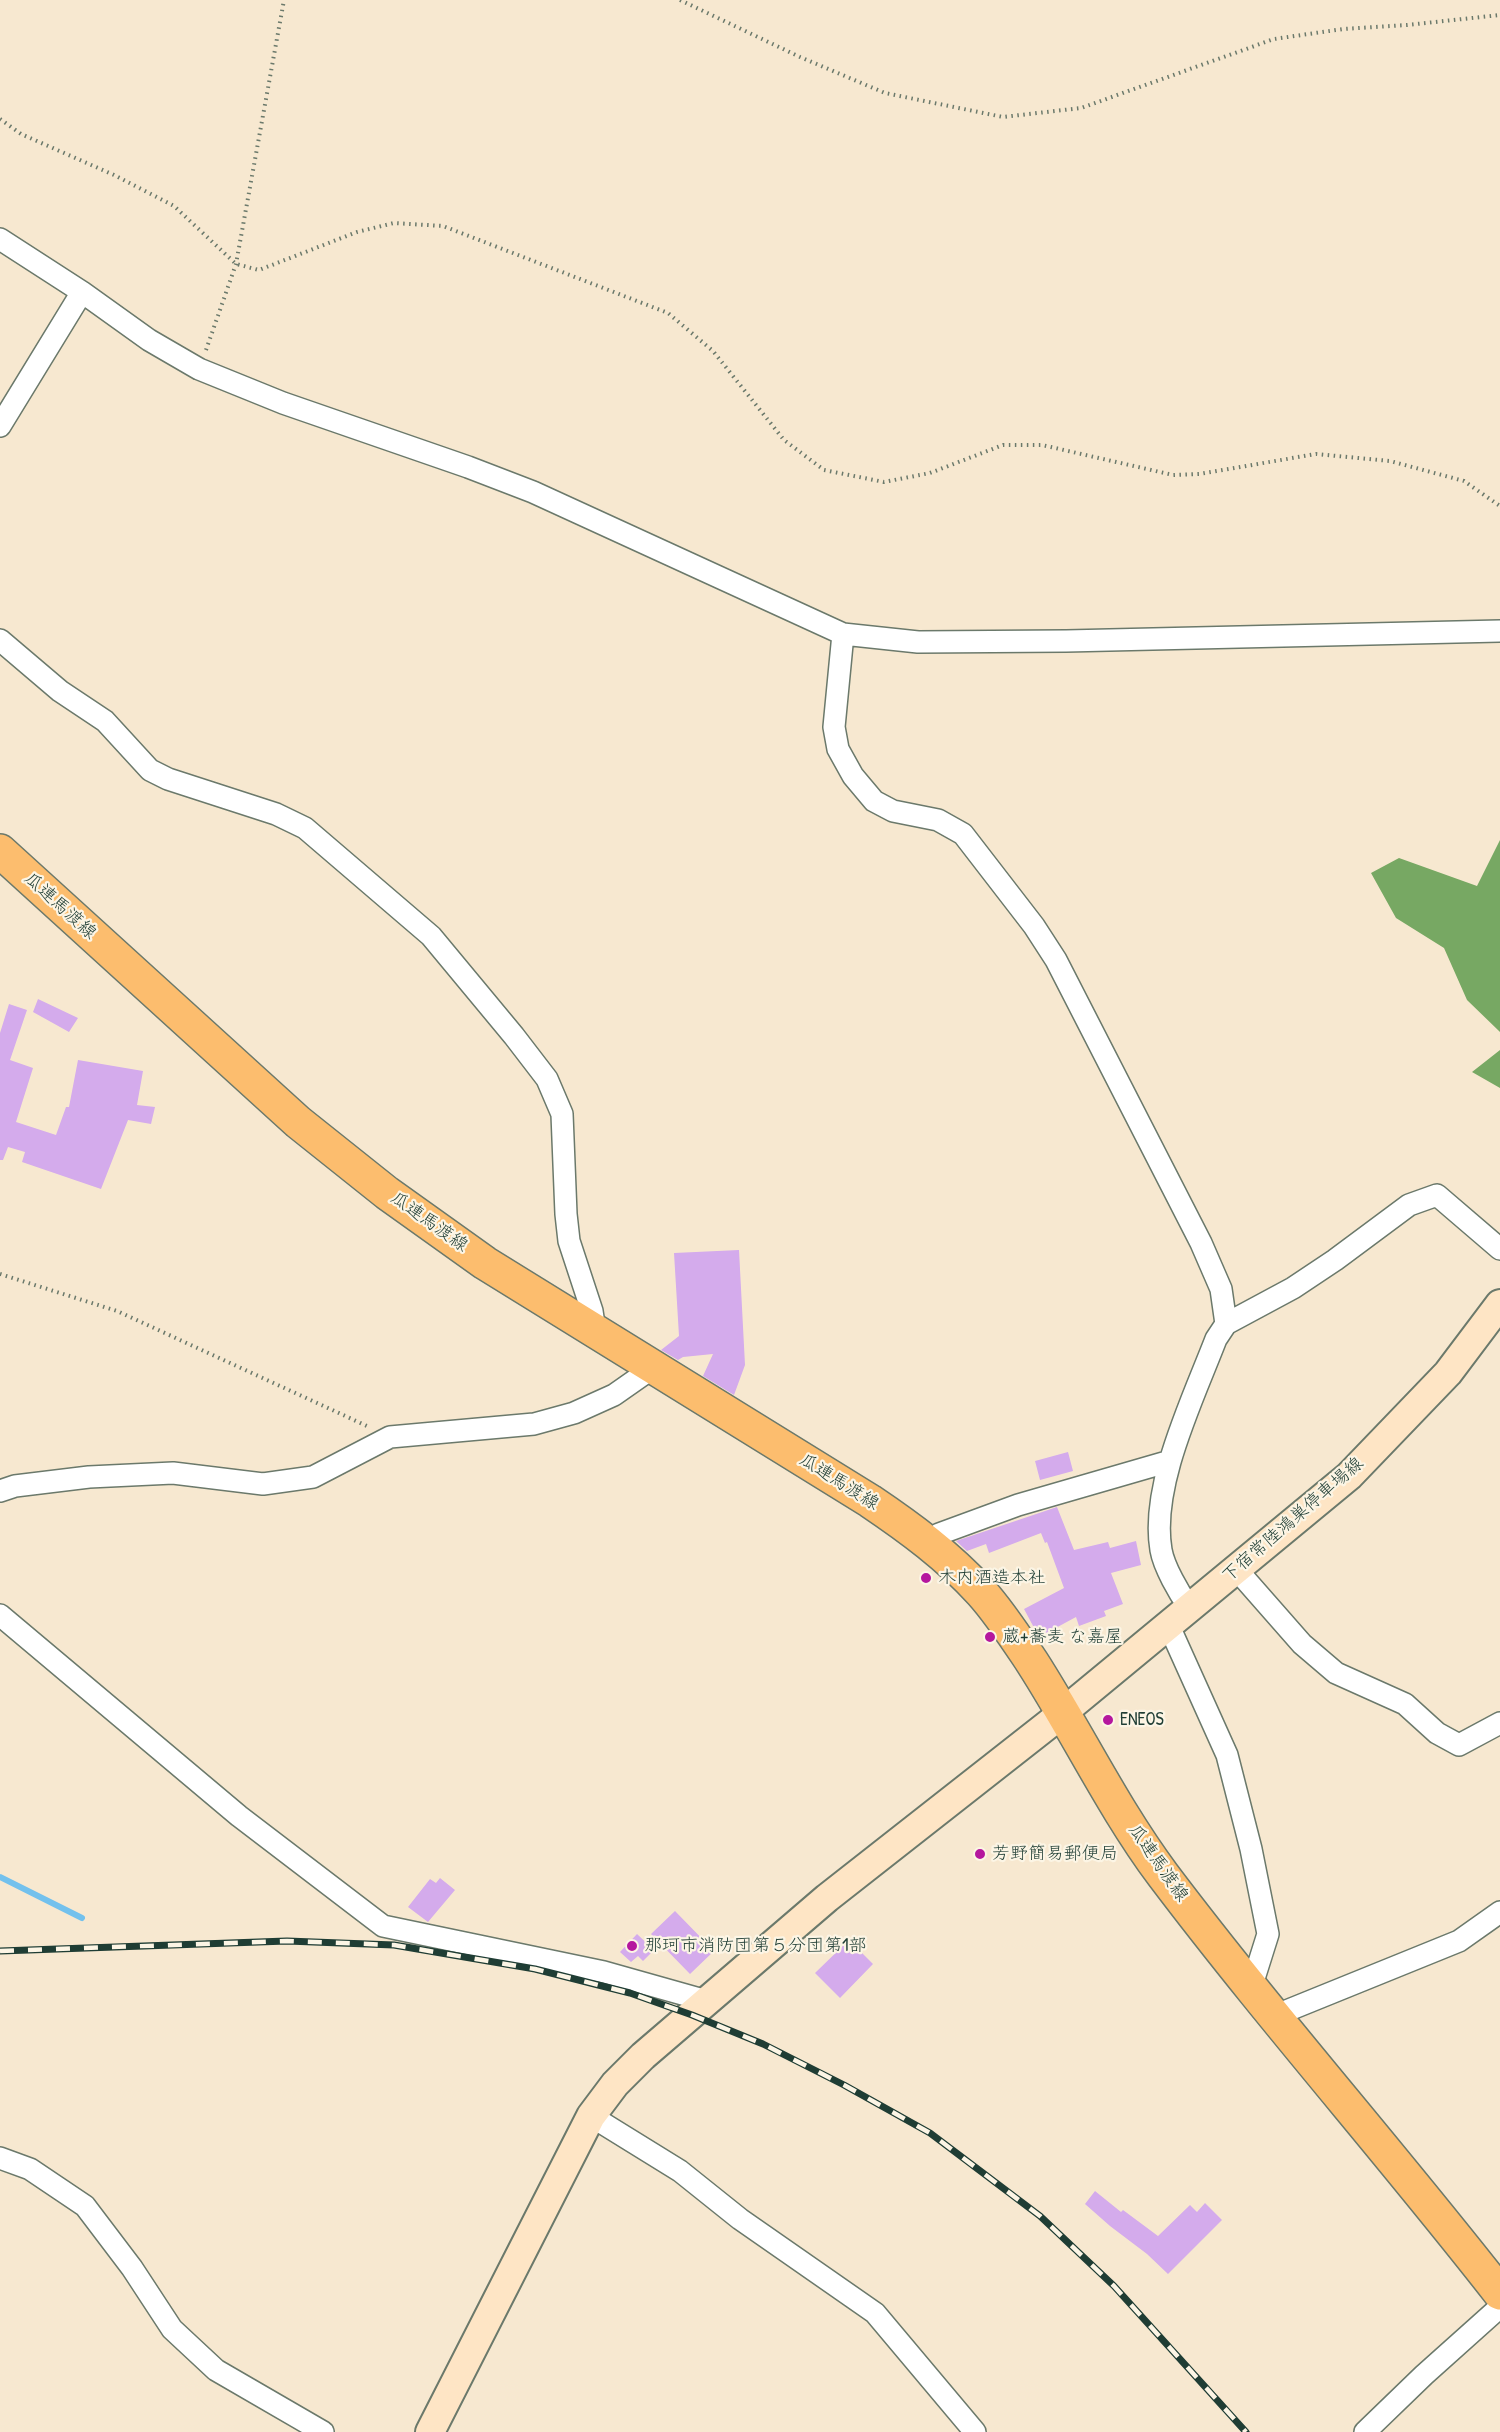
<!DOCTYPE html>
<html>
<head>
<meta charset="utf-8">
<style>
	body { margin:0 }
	canvas { display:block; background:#f7e8d0 }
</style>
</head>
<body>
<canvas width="1500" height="2432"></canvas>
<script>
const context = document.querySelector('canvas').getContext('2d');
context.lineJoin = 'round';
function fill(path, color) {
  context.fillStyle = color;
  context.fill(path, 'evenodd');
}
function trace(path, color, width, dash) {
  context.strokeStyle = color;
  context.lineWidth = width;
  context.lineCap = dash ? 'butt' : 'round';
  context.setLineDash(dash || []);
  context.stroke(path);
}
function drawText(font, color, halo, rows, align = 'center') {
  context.font = font + ' "Patrick Hand","Klee One",sans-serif';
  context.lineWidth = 4.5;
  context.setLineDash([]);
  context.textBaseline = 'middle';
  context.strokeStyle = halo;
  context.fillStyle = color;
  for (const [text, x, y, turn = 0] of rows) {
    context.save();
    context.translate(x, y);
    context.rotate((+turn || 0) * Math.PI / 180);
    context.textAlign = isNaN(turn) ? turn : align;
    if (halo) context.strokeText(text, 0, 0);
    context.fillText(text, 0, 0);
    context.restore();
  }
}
fill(new Path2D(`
	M1500,840V1032L1467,1000L1444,948L1396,918L1371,873L1399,858L1477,886Z
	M1500,1050V1088L1472,1072Z`), '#77a863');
trace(new Path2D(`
	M0,1877L82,1918`), '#73c1ed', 6);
fill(new Path2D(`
	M38,999L78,1018L69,1032L33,1012Z
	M9,1004L27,1010L10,1060L33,1068L16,1122L56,1135L66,1107H69L78,1060L143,1071L137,1105L155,1107L151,1124L128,1120L101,1189L22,1162L25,1152L8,1147L3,1160H0V1033Z
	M739,1250L745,1365L734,1395L703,1376L713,1354L683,1357L678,1360L661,1350L679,1336L674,1253Z
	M1068,1452L1073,1471L1040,1480L1035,1461Z
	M1057,1507L1074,1550L1108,1542L1110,1548L1136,1541L1141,1565L1111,1573L1123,1604L1104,1611L1106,1616L1079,1626L1076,1617L1039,1637L1024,1609L1064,1588L1047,1542L1045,1543L1041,1533L989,1553L986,1544L967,1551L956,1541Z
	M440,1878L455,1890L428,1922L408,1907L430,1879L436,1883Z
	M675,1911L714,1951L690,1974L651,1934Z
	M637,1934L654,1950L643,1961L638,1956L631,1962L620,1952Z
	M849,1940L873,1964L840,1998L815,1973Z
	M1095,2191L1121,2212L1123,2210L1158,2236L1190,2205L1197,2212L1205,2203L1222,2220L1168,2274L1147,2254L1110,2226L1085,2204Z`), '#d4abec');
const street = new Path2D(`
	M0,239L82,292L149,340L199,369L283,403L468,467L533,492L843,634L918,642L1066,641L1500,631
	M0,426L82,292
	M843,634L834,727L838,749L853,776L874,801L893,811L938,820L963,834L1034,926L1056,960L1201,1243L1221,1289L1226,1324
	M0,640L60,691L105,721L150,770L168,779L276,814L305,828L431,936L514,1036L547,1079L562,1114L566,1214L569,1241L592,1311L595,1331
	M0,1491L15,1486L89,1477L173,1473L263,1484L313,1477L390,1437L534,1424L574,1413L614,1395L654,1367
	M929,1543L939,1534L1018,1505L1170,1461
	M1237,1570L1302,1644L1336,1673L1405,1704L1437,1733L1459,1745L1500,1723
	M1189,1607C1179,1593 1164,1567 1161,1550C1150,1486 1193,1399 1216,1339L1226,1324L1293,1288L1335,1260L1409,1205L1437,1195L1500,1249
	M0,1615L239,1816L383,1926L604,1972L707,2001
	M1168,1624L1227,1755L1251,1849L1268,1934L1251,1988
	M1274,2016L1459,1941L1500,1912
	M591,2116L680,2171L740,2219L875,2313L975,2432
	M0,2158L30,2169L85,2206L132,2268L172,2329L216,2370L323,2432
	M1365,2432L1424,2375L1500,2307`);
const secondary = new Path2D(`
	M430,2432L591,2116L615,2084L643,2056L827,1898L1050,1723L1349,1476L1448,1373L1500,1304`);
const primary = new Path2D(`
	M0,851L298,1122L387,1193L485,1263L870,1501C910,1528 948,1556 981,1592C1000,1613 1016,1638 1032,1662C1077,1732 1113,1808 1163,1875C1271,2018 1390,2152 1500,2293`);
trace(street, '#6b796b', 24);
trace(secondary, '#6b796b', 32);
trace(primary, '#6b796b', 36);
trace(new Path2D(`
	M680,0L800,57L885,93L1003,117L1081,108L1274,39L1343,29L1407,25L1500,15
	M0,119L21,134L114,175L174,206L236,264L259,270L357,232L394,223L443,226L668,313L713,351L784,440L824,470L884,482L930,473L1003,445H1042L1173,475L1199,474L1316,454L1390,461L1464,481L1500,506
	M206,350L236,264L284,0
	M0,1274L117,1311L367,1426`), '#6b796b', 4, [1.5, 4.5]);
trace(street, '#fff', 21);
trace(secondary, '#fee5c5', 28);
trace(primary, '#fcbd6e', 33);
const rail = new Path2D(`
	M0,1951L287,1941L394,1945L535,1969L630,1993L692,2015L763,2044L844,2085L930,2133L1040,2216L1114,2286L1246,2432`);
trace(rail, '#1f3d34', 7);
trace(rail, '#fcf5e5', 4.5, [14]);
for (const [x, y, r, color] of [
	[926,1578,6,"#b5179e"],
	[990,1637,6,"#b5179e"],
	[1108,1720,6,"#b5179e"],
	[980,1854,6,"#b5179e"],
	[632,1946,6,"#b5179e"]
]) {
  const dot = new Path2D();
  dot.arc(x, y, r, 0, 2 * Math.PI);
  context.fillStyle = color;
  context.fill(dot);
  trace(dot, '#fcf5e5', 2);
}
drawText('18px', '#1f3d34', '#fcf5e5', [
	["瓜連馬渡線",60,906,42],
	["瓜連馬渡線",429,1222,35],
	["瓜連馬渡線",839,1482,32],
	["下宿常陸鴻巣停車場線",1293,1520,-41],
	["瓜連馬渡線",1158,1863,55]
]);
drawText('18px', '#1f3d34', '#fcf5e5', [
	["木内酒造本社",938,1578],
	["蔵+蕎麦 な嘉屋",1002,1637],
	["ENEOS",1120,1720],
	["芳野簡易郵便局",992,1854],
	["那珂市消防団第５分団第1部",644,1946]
], 'left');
</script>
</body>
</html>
